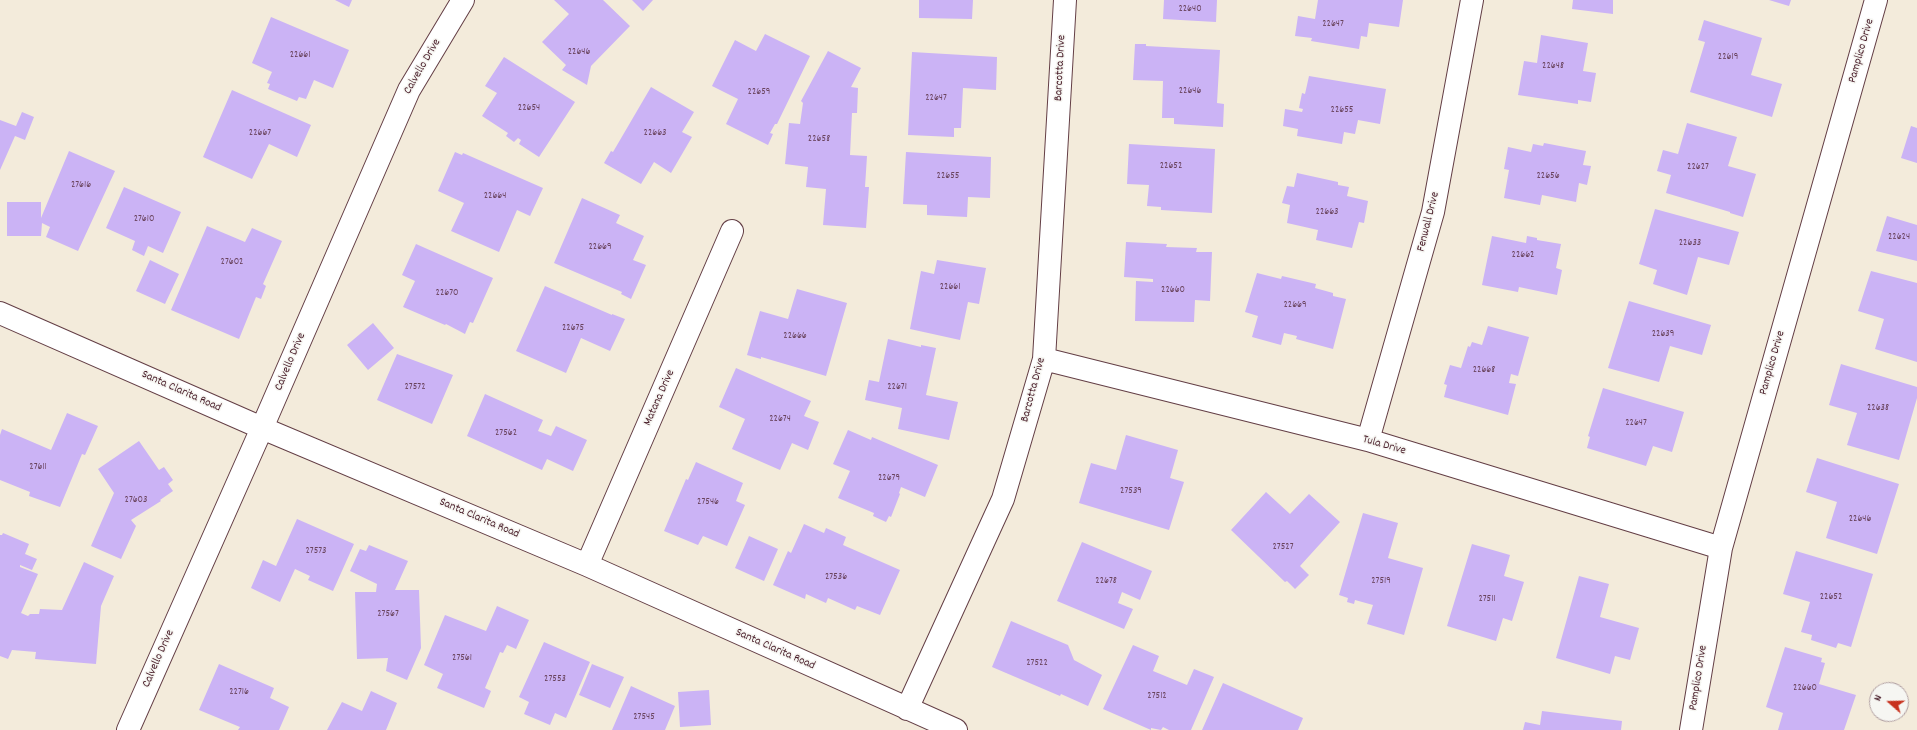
<!DOCTYPE html>
<html>
<head>
<meta charset="utf-8">
<style>
	body { margin:0 }
	#map { position:relative; width:1917px; height:730px; overflow:hidden; background:#f3ebdb; font-family:Dekko,sans-serif }
	canvas { display:block }
	.north { position:absolute; left:1869px; top:682px; width:40px; height:40px; box-sizing:border-box; background:#f6f6f2; border:1px solid #b1a0a2; border-radius:50%; rotate:290deg; font-size:11px; font-weight:700; line-height:16px; text-align:center; color:#4a1f2b }
	.north::after { content:''; display:block; margin:auto; width:14px; height:18px; background:#c8321e; clip-path:polygon(50% 0,100% 100%,50% 72%,0 100%) }
</style>
</head>
<body>
<div id="map">
<canvas width="1917" height="730"></canvas>
<div class="north">N</div>
</div>
<script>
const context = document.querySelector('canvas').getContext('2d');
context.lineJoin = 'round';
function fill(path, color) {
  context.fillStyle = color;
  context.fill(path, 'evenodd');
}
function trace(path, color, width, dash) {
  context.strokeStyle = color;
  context.lineWidth = width;
  context.lineCap = dash ? 'butt' : 'round';
  context.setLineDash(dash || []);
  context.stroke(path);
}
function drawText(font, color, halo, rows, align = 'center') {
  context.font = font + ' Dekko,sans-serif';
  context.lineWidth = 3;
  context.setLineDash([]);
  context.textBaseline = 'middle';
  context.strokeStyle = halo;
  context.fillStyle = color;
  for (const [text, x, y, turn = 0] of rows) {
    context.save();
    context.translate(x, y);
    context.rotate((+turn || 0) * Math.PI / 180);
    context.textAlign = isNaN(turn) ? turn : align;
    if (halo) context.strokeText(text, 0, 0);
    context.fillText(text, 0, 0);
    context.restore();
  }
}
fill(new Path2D(`
	M335,0H352L349,7Z
	M554,0H603L630,26L591,66L587,85L562,70L566,65L542,42L569,14Z
	M632,0H653L643,11Z
	M919,0H973L972,19L919,18Z
	M1164,0H1217L1216,22L1163,19Z
	M1318,0H1403L1399,27L1369,23L1367,37L1361,36L1359,49L1311,41L1312,38L1295,36L1298,16L1315,19Z
	M1573,0H1613V14L1572,9Z
	M1769,0H1791L1789,6Z
	M271,17L349,50L333,88L314,80L306,99L299,97L297,101L268,89L270,84L267,83L272,72L252,63Z
	M1704,20L1762,38L1751,75L1782,84L1772,117L1690,92L1705,42L1698,40Z
	M765,34L810,56L777,124H775L770,133L773,134L768,145L726,124L738,99L712,86L735,40L756,51Z
	M1541,35L1588,43L1583,71L1596,73L1591,102L1578,100V104L1518,95L1524,61L1537,63Z
	M1135,44H1146V46L1220,50L1217,103L1224,104L1223,127L1174,124V118H1162L1163,81L1133,80Z
	M828,51L861,68L851,87L858,88L857,113H852L850,155L867,156L865,187H869L866,228L823,225L826,189L806,187L808,167L785,164L789,123L800,124L803,103L801,101Z
	M912,52L997,57L996,90L963,88L961,128H954V137L908,135Z
	M504,57L575,102L539,157L519,144L521,140L518,138L514,142L506,136L508,133L482,116L497,93L485,86Z
	M1309,76L1386,89L1380,124L1358,120L1355,134L1344,132L1342,144L1297,136L1298,129L1283,126L1285,109L1302,112L1303,109L1299,108L1302,93L1305,94Z
	M651,87L694,112L682,132L692,137L671,173L654,162L641,184L604,163L611,151L613,152Z
	M232,90L311,125L297,157L269,144L252,179L203,157Z
	M22,112L34,117L25,140L15,136L0,170V120L16,126Z
	M1687,123L1737,137L1728,166L1756,174L1743,217L1730,213V212L1666,193L1671,175L1657,171L1663,150L1678,154Z
	M1911,126L1917,128V163L1901,158Z
	M1544,143L1586,151L1583,165L1591,166L1587,185L1579,183L1576,202L1542,195L1540,205L1504,198L1509,170L1504,169L1508,147L1531,152L1533,144L1543,146Z
	M1129,144L1215,149L1212,213L1161,210V207L1147,206L1149,185L1127,184Z
	M69,151L115,171L78,251L46,237L50,227L42,223L41,236H7V202H41V218Z
	M455,152L462,155L463,153L543,188L530,216L517,210L499,252L451,231L464,203L438,191Z
	M906,152L991,157L990,198L968,197L967,217L927,215V205L903,204Z
	M1297,173L1338,182V185L1349,187L1347,196L1368,201L1364,223L1359,222L1352,248L1316,240L1318,230L1287,223L1290,205L1282,203L1287,186L1294,187Z
	M124,187L181,212L163,253L148,246L144,256L132,250L135,241L106,228Z
	M582,198L620,215L616,223L644,236L633,260L646,265L631,299L621,294L622,292L554,263Z
	M1655,209L1739,232L1729,265L1698,257L1687,295L1653,284L1657,270L1639,264Z
	M1887,216L1917,225V261L1876,251Z
	M207,226L245,242L252,228L282,241L263,284L266,286L261,299L256,297L239,339L171,310Z
	M1492,236L1526,243L1527,236L1537,238V240L1561,244L1556,268L1562,270L1557,295L1519,287L1518,292L1482,285Z
	M1126,242L1167,244L1166,247L1197,248L1196,252H1212L1210,301L1195,300L1194,322L1135,321L1136,281L1153,282V279L1124,277Z
	M416,244L493,278L473,323L470,322L465,334L446,324L445,325L403,307L415,281L402,275Z
	M150,260L179,274L165,304L136,291Z
	M937,260L986,268L979,304L968,302L960,340L910,329L921,271L934,274Z
	M1871,271L1917,283V362L1875,349L1884,319L1858,311Z
	M1257,273L1281,279L1282,276L1316,284L1315,288L1333,293V296L1346,299L1333,349L1296,339L1297,336L1284,333L1281,345L1252,337L1258,316L1245,312Z
	M545,286L612,315V314L625,319L610,351L581,338L566,373L516,351Z
	M797,289L847,303L826,376L761,357V359L747,355L760,311L788,319Z
	M1629,301L1711,325L1702,355L1670,346L1659,382L1608,368Z
	M373,323L394,348L368,370L347,345Z
	M1488,326L1529,337L1518,376L1511,374L1509,383L1516,384L1508,415L1444,397L1447,385L1444,384L1450,365L1461,368L1468,346L1470,347L1472,342L1482,345Z
	M888,339L921,347V345L936,348L926,395L958,402L949,440L898,429L902,408L865,400L869,380L879,382Z
	M397,354L453,375L432,424L377,400Z
	M1841,364L1917,387V398L1899,460L1847,445L1857,413L1829,405Z
	M736,368L811,401L804,416L819,422L808,450L792,443L780,470L732,449L745,419L719,407Z
	M1603,388L1684,412L1672,452L1653,446L1646,466L1587,448L1590,437L1588,436Z
	M485,394L543,420L538,431L551,436L556,426L587,440L573,471L547,459L542,470L467,436Z
	M67,413L98,426L85,455L82,454L60,507L29,496L30,492L0,480V435L2,429L51,450Z
	M848,430L871,440L872,437L938,465L925,497L901,487L899,493L900,494L891,517L889,516L886,522L873,516L874,513L838,498L850,471L833,464Z
	M1126,435L1178,450L1170,478L1184,482L1169,530L1079,503L1091,463L1116,470Z
	M139,441L159,470L164,467L173,480L168,484L173,491L160,500L161,501L131,520L136,526L121,559L91,546L114,493L98,469Z
	M1817,458L1899,484L1877,554L1826,538L1837,502L1806,492Z
	M696,462L743,483L736,501L745,505L727,546L703,536L698,545L664,531L686,479L688,480Z
	M1266,492L1290,514L1309,494L1340,522L1300,566L1309,575L1295,589L1287,581L1285,582L1231,530Z
	M1363,513L1398,523L1388,558L1423,568L1404,635L1367,624L1373,605L1355,600L1354,604L1347,602L1348,598L1339,595Z
	M297,519L354,544L333,591L308,580L310,576L295,569L280,602L251,588L263,560L276,566Z
	M804,524L824,533L826,528L846,537L843,545L900,570L880,615L857,606L855,610L828,598L826,603L806,594L805,599L773,585L788,551L791,553Z
	M3,533L29,544L25,554L37,559L32,570L20,565V567L38,574L21,613L28,616L30,614H39L40,609L62,610L84,562L114,576L101,606L96,664L35,659L36,652L12,650L8,659L0,656V535H2Z
	M749,536L778,549L764,581L735,568Z
	M1082,542L1152,571L1140,600L1122,592L1118,603L1133,609L1124,629L1057,601Z
	M1472,544L1510,555L1504,576L1524,582L1512,621L1503,618L1496,641L1447,626Z
	M369,545L408,561L395,590H419L421,648L407,680L386,671L388,658L357,659L355,592H376L377,584L350,571L360,549L366,551Z
	M1796,551L1873,574L1851,647L1838,643L1836,648L1811,640L1812,635L1801,632L1810,602L1783,594Z
	M1579,576L1609,584L1600,617L1639,628L1630,660L1615,656L1610,674L1556,658Z
	M497,606L529,620L516,649L507,645L503,653L500,652L485,688L491,691L484,708L437,688L443,674L424,665L445,615L486,631Z
	M1011,621L1068,645L1074,660L1102,675L1088,706L1061,694L1060,696L992,667Z
	M544,642L590,662L566,718L555,713L550,725L524,714L529,702L519,697Z
	M1133,645L1159,656L1153,671L1187,685L1194,669L1214,677L1191,730H1169L1163,727L1161,730L1151,728V730L1103,709Z
	M1785,647L1822,658L1821,662L1825,663L1819,684L1856,695L1844,730H1778L1783,713L1766,707Z
	M219,664L274,688L270,698L289,707L279,730H238L240,727L199,710Z
	M592,664L624,677L610,708L579,695Z
	M1223,683L1303,718L1298,730H1202Z
	M631,686L675,706L665,730H612Z
	M709,690L711,725L680,727L678,692Z
	M371,691L397,703L386,730H327L342,702L362,711Z
	M1542,711L1622,721L1621,730H1523L1525,722L1540,725Z`), '#cbb3f5');
const minor = new Path2D(`
	M0,313L262,428L587,565L956,730
	M1044,359L1368,440L1721,548
	M1368,440L1433,212L1472,0
	M587,565L732,231
	M907,709L1003,499L1044,359L1065,0
	M128,730L262,428L409,90L463,0
	M1691,730L1721,548L1876,0`);
trace(minor, '#633e45', 24);
trace(minor, '#fff', 22);
drawText('10px', '#6a445e', null, [
	["22640",1190,10],
	["22647",1333,25],
	["22646",579,53],
	["22661",300,56],
	["22619",1728,58],
	["22648",1553,67],
	["22646",1190,92],
	["22659",759,93],
	["22647",936,99],
	["22654",529,109],
	["22655",1342,111],
	["22667",260,134],
	["22663",655,134],
	["22658",819,140],
	["22652",1171,167],
	["22627",1698,168],
	["22655",948,177],
	["22656",1548,177],
	["27616",81,186],
	["22664",495,197],
	["22663",1327,213],
	["27610",144,220],
	["22624",1899,238],
	["22633",1690,244],
	["22669",600,248],
	["22662",1523,256],
	["27602",232,263],
	["22661",950,288],
	["22660",1173,291],
	["22670",447,294],
	["22669",1295,306],
	["22675",573,329],
	["22639",1663,335],
	["22666",795,337],
	["22668",1484,371],
	["27572",415,388],
	["22671",897,388],
	["22638",1878,409],
	["22674",780,420],
	["22647",1636,424],
	["27562",506,434],
	["27611",38,468],
	["22679",889,479],
	["27539",1131,492],
	["27603",136,501],
	["27546",708,503],
	["22646",1860,520],
	["27527",1283,548],
	["27573",316,552],
	["27536",836,578],
	["22678",1106,582],
	["27519",1381,582],
	["22652",1831,598],
	["27511",1487,600],
	["27567",388,615],
	["27561",462,659],
	["27522",1037,664],
	["27553",555,680],
	["22660",1805,689],
	["22716",239,693],
	["27512",1157,697],
	["27545",644,718]
]);
drawText('12px', '#4a1f2b', '#f6f6f2', [
	["Pamplico Drive",1862,51,-74],
	["Calvello Drive",423,67,-60],
	["Barcotta Drive",1061,68,-87],
	["Fenwall Drive",1429,222,-76],
	["Calvello Drive",291,362,-67],
	["Pamplico Drive",1773,363,-74],
	["Barcotta Drive",1034,390,-75],
	["Santa Clarita Road",181,392,24],
	["Matana Drive",660,398,-66],
	["Tula Drive",1384,446,16],
	["Santa Clarita Road",479,519,23],
	["Santa Clarita Road",775,650,24],
	["Calvello Drive",159,659,-66],
	["Pamplico Drive",1699,678,-81]
]);
</script>
</body>
</html>
